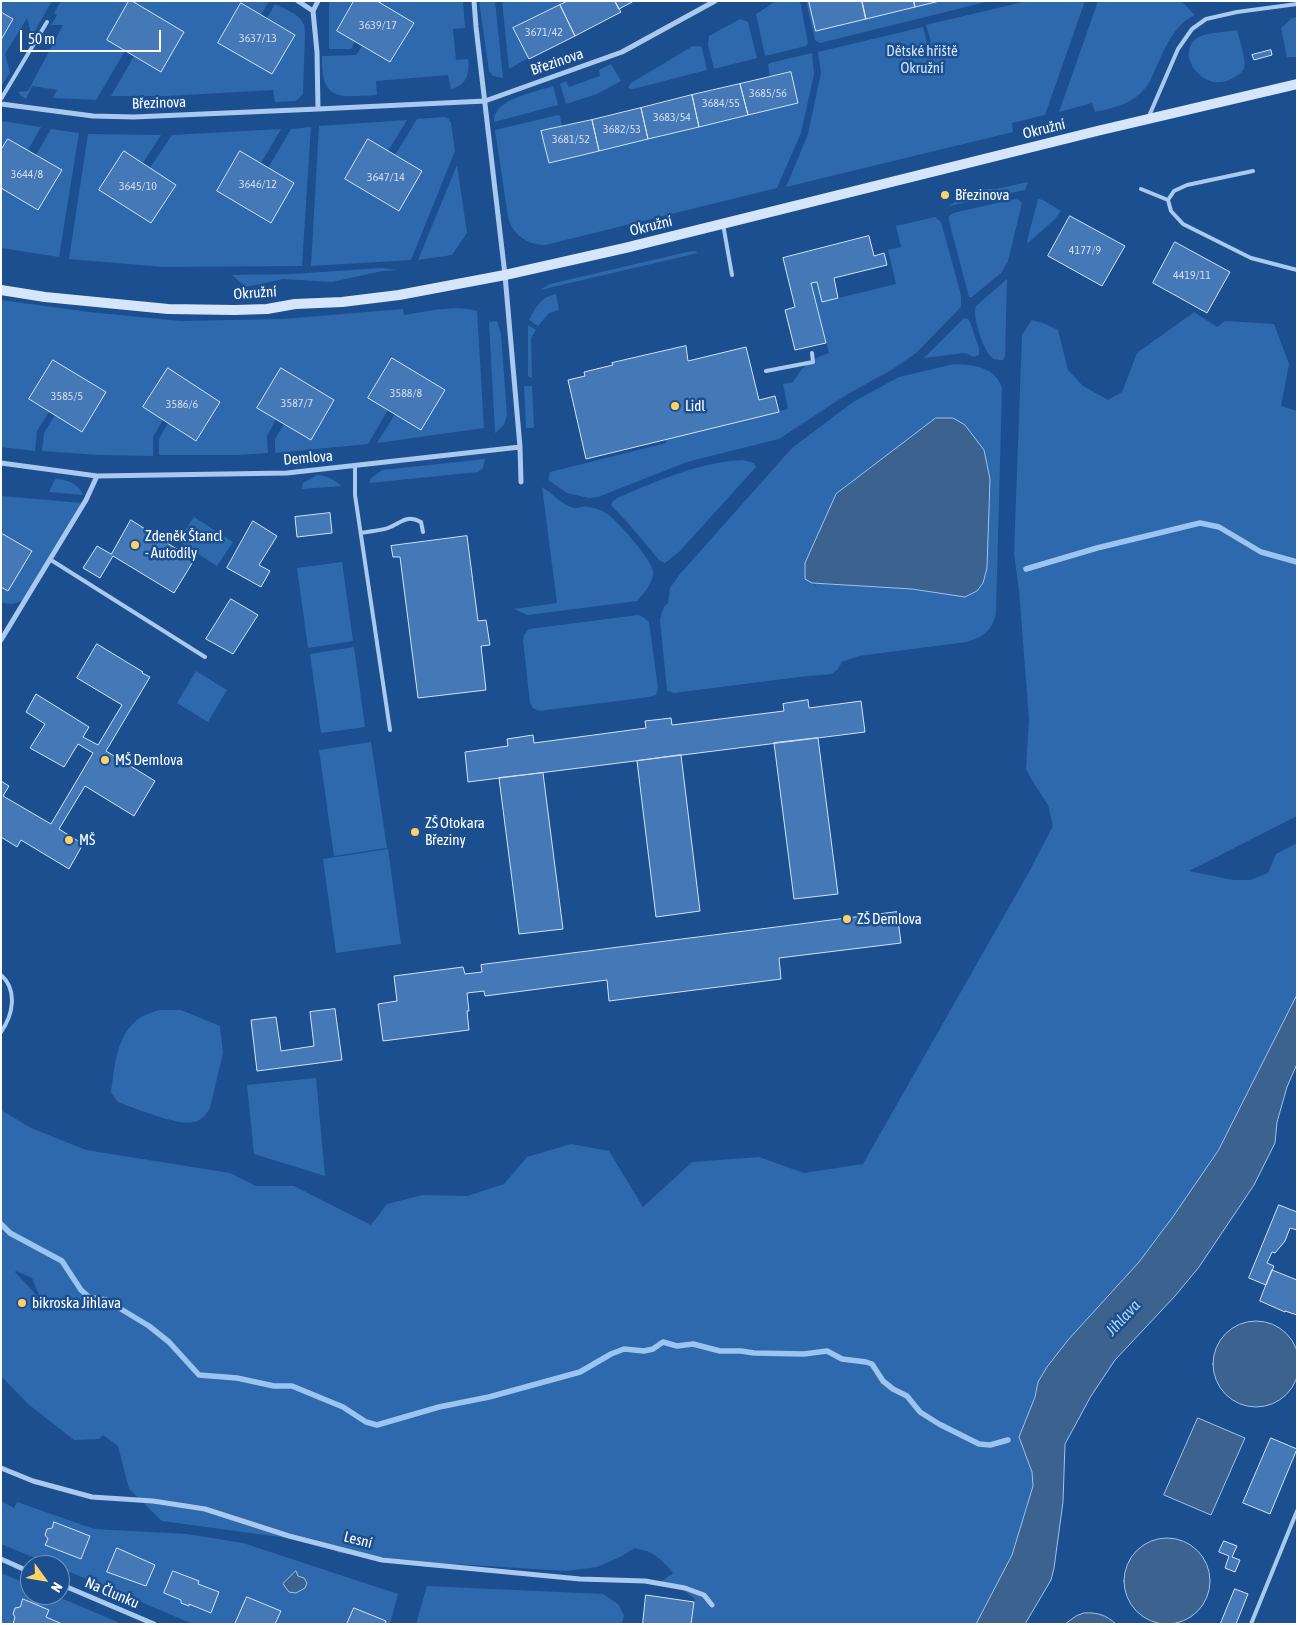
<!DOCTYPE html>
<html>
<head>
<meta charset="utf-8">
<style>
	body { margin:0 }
	#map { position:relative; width:1298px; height:1625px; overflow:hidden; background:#1b4f8f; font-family:"Asap Condensed",sans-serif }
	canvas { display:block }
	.frame { position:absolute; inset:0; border:2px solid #fff; pointer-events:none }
	.north { position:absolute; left:20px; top:1555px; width:50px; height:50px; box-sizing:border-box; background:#1b4f8f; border:1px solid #7695bc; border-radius:50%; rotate:122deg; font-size:14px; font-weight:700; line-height:20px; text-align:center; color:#fff }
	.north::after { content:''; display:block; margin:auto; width:18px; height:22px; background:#ffd166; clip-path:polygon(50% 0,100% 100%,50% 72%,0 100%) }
	.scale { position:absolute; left:20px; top:30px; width:141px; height:22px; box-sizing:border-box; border:2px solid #fff; border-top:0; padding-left:6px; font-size:15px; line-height:18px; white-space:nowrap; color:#fff; -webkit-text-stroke:4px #1b4f8f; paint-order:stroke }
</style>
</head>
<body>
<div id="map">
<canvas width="1298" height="1625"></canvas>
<div class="frame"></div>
<div class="north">N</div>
<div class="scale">50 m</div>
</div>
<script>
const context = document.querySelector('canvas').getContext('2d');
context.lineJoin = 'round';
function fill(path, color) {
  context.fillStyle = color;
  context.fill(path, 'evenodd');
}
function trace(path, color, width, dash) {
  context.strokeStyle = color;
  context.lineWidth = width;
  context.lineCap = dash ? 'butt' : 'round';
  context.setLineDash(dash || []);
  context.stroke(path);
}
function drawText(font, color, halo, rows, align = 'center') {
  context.font = font + ' "Asap Condensed",sans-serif';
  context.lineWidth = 5;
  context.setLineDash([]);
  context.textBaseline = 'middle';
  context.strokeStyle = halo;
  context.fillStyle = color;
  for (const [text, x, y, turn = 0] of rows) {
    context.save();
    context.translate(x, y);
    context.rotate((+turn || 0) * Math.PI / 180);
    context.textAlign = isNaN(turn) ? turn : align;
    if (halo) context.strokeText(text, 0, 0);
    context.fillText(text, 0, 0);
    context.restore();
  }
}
fill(new Path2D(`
	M1,1H52L32,36L27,18L5,54L10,73L1,86V40L13,19L1,12Z
	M61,1H129L107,40L125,51L96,100L53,98L57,90L32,86L26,99L21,96L18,92L28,91L63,25H51L57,15L54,13Z
	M132,1H269L261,15L241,3L218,43L272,74L295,35L267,18L275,4C284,8 299,14 303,23C305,26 305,31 305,35L303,94L296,101L275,102L273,90L167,96H111L134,56L160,71L184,32Z
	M354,1L337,31L355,42L351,49H329V2Z
	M377,1H463L465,28L453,29L456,60L468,59C470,73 467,85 451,89L448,75L376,81L377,95C339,97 321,102 322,56L356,55L362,46L391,62L414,23Z
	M479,1H495L503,78L493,76L489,71Z
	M502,1H568L513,28L528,58L509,69Z
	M776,1H800L808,43L806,46L765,56L756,14Z
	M806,1H809L816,30L940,1H990L820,43L815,40Z
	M1027,1H1085L1045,115L1012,123L1013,132L786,187L808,134L821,73L818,52L923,27L927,43L931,42L926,25Z
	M1098,1H1181L1195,15C1170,26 1161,59 1150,81C1137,103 1118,107 1095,112L1092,103L1059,112Z
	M1297,17V57H1287L1281,28L1292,18Z
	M740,19L748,22L757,58L714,69L708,45L709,36Z
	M1237,30C1239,39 1247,61 1244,68C1243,73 1237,75 1233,78C1204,96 1172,52 1199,37C1209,32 1226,32 1237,30Z
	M693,46H699L702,48L707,70L633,89L628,88L631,83Z
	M812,53L814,74L801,133L777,188L545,245C527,245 512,234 508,217L495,130L558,115L560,116L562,127L550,163L798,103L791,72L770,77L768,65L770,63Z
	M611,64L621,81L597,94L566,104L560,84L566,81L569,87L600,76L599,70Z
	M553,86L558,105L494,122C492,99 536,92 553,86Z
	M444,117L448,118L451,123L455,151L411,260L311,266L319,126L407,120L388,151L368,139L345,179L398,211L422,171L395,155L417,119Z
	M1,121L41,127L28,150L36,155L51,129L79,133L59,257L1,248Z
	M311,127L302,266L164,267L69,259L88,134L161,135L143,163L124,151L99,190L151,223L176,185L150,168L172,135L281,129L261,163L240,151L217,191L270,223L294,183L268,168L291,129Z
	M457,165L467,233L452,255L418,260Z
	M1028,182L1025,190L949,206L967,193L979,189H996Z
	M1015,199L1019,200L1022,203L1008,261L1001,273L972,297H969L949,221V216L953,213Z
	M1038,199L1043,200L1061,211L1055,219L1028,243L1027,241Z
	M935,217L941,222L961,295V307L916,353L893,369L846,395L779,439L687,462L598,497L589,498L567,493L548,480L550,472L666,443L665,439L788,409L783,384L793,382C803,366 810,359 829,353L811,283L817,282L822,302L896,284L888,250L901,247L896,226Z
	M695,251L698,253L540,290L550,284L687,252Z
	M382,268L398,270L382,271L332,282L283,279L246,287L232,275L292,274Z
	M1007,279L1005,356L1003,360C998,360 995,360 991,357C983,349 972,316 976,306Z
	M556,294L559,310L549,313L538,326L529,320C536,306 541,297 556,294Z
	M1,300L89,312L181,321L282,319L403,309L404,315C425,312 456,304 477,311L484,428L377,443L395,414L445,390L392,358L368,397L388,410L368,444L275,453V439L284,424L311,440L334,400L281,368L257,407L276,419L267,436L268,453L238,455H159V439L168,423L196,441L220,402L168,368L143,407L163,420L153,437V456L99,455L42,451L44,433L55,415L82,432L105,392L53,360L29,399L49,412L37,431L35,451L1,447Z
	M1194,312L1217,327L1225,321L1274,324L1289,364L1281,406L1297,411V815L1295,817L1189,871L1233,880H1250L1268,873L1276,854L1297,843V995L1218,1151L1172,1218L1139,1262L1068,1340L1047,1367L1038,1382L1035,1397L1019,1437L1032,1472L1033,1486L1012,1555L976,1624H691L695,1599L685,1591L658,1584L673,1573C670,1568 657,1556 651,1553C647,1550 640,1550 635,1548L620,1557L597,1567L566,1571L438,1563L339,1553L324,1543L162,1521L129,1489L118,1446L103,1435L99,1439L74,1440L28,1404L1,1376V1110L31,1128L86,1150L230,1173L256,1186H294L371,1225L387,1204L423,1195L467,1196L504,1184L527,1157L571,1144L609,1151L643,1207L692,1162L759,1157L804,1173L863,1164L1029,872L1053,826L1048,805L1033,782L1026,769L1029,719L1019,590L1014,554L1022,335L1032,320L1043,323L1058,330L1068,370L1083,386L1108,400L1122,392L1137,353ZM16,1271L32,1278L41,1300L15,1272Z
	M964,318L968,319L970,322L979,348V355L974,357L965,353L924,358Z
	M497,321L501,334L507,415L504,425L495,433L489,322Z
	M528,325L536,330L531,338L532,378L528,376Z
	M954,364C973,365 995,366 1002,388L996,612C993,631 983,637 966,642L859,656L842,662L838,669L832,674L799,677L674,693L667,691L660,620C662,613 662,607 668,603L670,588L680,574L792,448L853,402L899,377ZM936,418L965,597L912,589L814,583L817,588L812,583L836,494Z
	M524,386H532L534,427L532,428H526Z
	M485,459L483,468L478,472L369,483L371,478L382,470Z
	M743,460L754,463L756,467L679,552L665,563L660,561L628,523L611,505L613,501L617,498C658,481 698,462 743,460Z
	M317,475C327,475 334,480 342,486L302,489L303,483Z
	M55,479C67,479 79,484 83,495L49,492Z
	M542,487C552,493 563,506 574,508C577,509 579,507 582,507C588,506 599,509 604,512C614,516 652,560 653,571C654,582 644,593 637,601L527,615L514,609L557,603Z
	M1,496L82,503L25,598C17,605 10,605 1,602V587L8,591L32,552L1,533Z
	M194,517L233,542L217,566L178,541Z
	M342,562L353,641L308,648L297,568Z
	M638,615L643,617L649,622L658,688L656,695L650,697L539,711L533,708L530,703L523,640L524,635L529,629Z
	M354,647L365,727L321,733L310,654Z
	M196,671L227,690L208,722L177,703Z
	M371,742L387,848L334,856L319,750Z
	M388,849L401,944L336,953L323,859Z
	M159,1010H181L220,1026L223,1053L210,1108C206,1115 201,1121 193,1122C178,1126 134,1108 118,1102L111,1092C115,1065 116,1034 141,1017C146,1014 154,1012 159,1010Z
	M316,1078L325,1176L254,1154L247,1085Z
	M1,1501L14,1508L17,1502L94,1529L187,1534L243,1543L398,1594L390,1624H193L60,1568V1565H52L1,1544Z
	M1,1573L30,1585V1595H54L122,1624H1Z
	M427,1586L603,1594L618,1604L624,1615L622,1624H416Z`), '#2e69ad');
const water = new Path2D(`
	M936,418H953L965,425L984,450L990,479L987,568L983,583L977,591L965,597L912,589L812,583L805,579V563L836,494Z
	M1297,995V1064L1287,1087L1277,1122L1275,1143L1254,1185L1199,1267L1175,1296L1115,1360L1091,1396L1065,1444L1063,1502L1054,1568L1051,1580L1025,1624H976L1012,1555L1033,1486L1032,1472L1019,1437L1035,1397L1038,1382L1047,1367L1068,1340L1139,1262L1172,1218L1218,1151Z
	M1213 1364a43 43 0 1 1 86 0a43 43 0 1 1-86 0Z
	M1198,1418L1245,1438L1211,1515L1164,1495Z
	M1124 1581a43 43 0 1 1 86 0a43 43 0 1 1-86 0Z
	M296,1571L298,1576L304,1578L307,1583L305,1588L296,1593L289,1592L283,1584Z
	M1084,1613C1097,1612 1106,1615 1116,1624H1065L1076,1616Z`);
fill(water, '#3c6290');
trace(water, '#9cc4f0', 1);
trace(new Path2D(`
	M1026,569L1097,548L1200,523L1219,527L1261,552L1297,562
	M1,1224L10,1233L62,1261L81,1290L89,1297L106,1300L149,1326L169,1342L199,1375L237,1378L274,1386H292L343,1407L366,1422L377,1425L439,1407L489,1397L580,1372L611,1354L624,1349L644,1351L653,1349L663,1342L677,1346L693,1344L720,1351H741L754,1353L804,1354L827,1351L842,1359L866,1362L872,1364L883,1381L893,1389L907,1396L920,1412L939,1424L979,1444L990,1445L1008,1440`), '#9cc4f0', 5.5);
const building = new Path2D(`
	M129,1H132L184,32L161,72L107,40Z
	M354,1H377L414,23L390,62L337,31Z
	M568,1H615L621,12L575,36L560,5Z
	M615,1H634L619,9Z
	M809,1H862L866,19L816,31Z
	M862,1H914L915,7L866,19Z
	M914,1H940L915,7Z
	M241,3L295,35L272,74L218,43Z
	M560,5L575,36L529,59L513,28Z
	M1,12L13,19L1,40Z
	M1271,50L1272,55L1254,60L1252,55Z
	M791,72L798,103L748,115L740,84Z
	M740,84L748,115L699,127L692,95Z
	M692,95L699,127L648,139L641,108Z
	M641,108L648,139L599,151L592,120Z
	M592,120L599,151L549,163L541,131Z
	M8,139L62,170L38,210L1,188V150Z
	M368,139L422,171L399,211L345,179Z
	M124,151L176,185L151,223L99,190Z
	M240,151L294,183L271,223L217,191Z
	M1070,216L1125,246L1102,286L1048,256Z
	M869,236L874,256L884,253L887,265L834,278L838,298L822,302L817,282L811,283L826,343L795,350L785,310L795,307L783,258Z
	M1175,242L1230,272L1207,313L1153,283Z
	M686,346L688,361L746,347L759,400L775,396L779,412L586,459L568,380L585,376L584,372L613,365L612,363Z
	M392,358L445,390L421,430L368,398Z
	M53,360L106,392L82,432L29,399Z
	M168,368L220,402L196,441L143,407Z
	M281,368L334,400L311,440L257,408Z
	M330,513L332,533L297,537L295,517Z
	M131,520L194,560L174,593L113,556L100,578L83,568L97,546L111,554Z
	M253,521L277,536L259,565L270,571L261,587L227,568Z
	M1,533L32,551L8,591L1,587Z
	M467,536L478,621L486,620L490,645L481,646L486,690L418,698L400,557H393L391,546Z
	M231,599L258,615L233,654L206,639Z
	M97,644L143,672L142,673L150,677L106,751L155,781L134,816L85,786L59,829L83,844L69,869L21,840L17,847L1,837V781L9,786L3,796L51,824L93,753L78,744L64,767L30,748L45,724L26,712L36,694L89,727L83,737L98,745L122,705L77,678Z
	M808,700L809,708L861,701L865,732L468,782L465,752L508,746L507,739L533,735L534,743L646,728L645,721L671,718L672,725L784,711L783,704Z
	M818,738L838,894L794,899L774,743Z
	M681,755L700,911L656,917L637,761Z
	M543,773L563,929L519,934L499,778Z
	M897,912L901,943L779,958L781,979L609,1001L607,980L485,996L484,991L467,993L469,1011H467L469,1030L383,1041L378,1004L397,1001L394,976L463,967L465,974L482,972L481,965Z
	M335,1009L342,1060L257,1071L251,1020L276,1017L281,1051L314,1046L310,1012Z
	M1279,1205L1297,1212V1230L1290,1228L1285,1241L1275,1253L1272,1252L1267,1263L1274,1266L1266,1285L1249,1278Z
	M1272,1270L1297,1280V1315L1285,1311V1312L1260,1301Z
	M1271,1438L1297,1449L1270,1514L1243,1503Z
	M54,1522L90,1536L81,1559L45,1545L48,1539L45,1535L47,1529L52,1528Z
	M1224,1541L1237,1546L1232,1557L1240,1560L1235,1572L1225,1568L1229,1556L1219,1552Z
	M117,1548L155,1565L146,1586L107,1572Z
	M173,1571L199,1581L198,1584L219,1592L211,1613L189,1604V1606L181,1603V1600L164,1593Z
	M1235,1589L1248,1594L1236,1624H1223L1221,1623Z
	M646,1595L694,1602L691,1624H643Z
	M247,1597L281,1611L275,1624H235Z
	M23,1599L49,1610L46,1617L62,1624H13L15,1617L13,1614L15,1608L20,1607Z
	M354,1608L386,1621L385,1624H347Z`);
fill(building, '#4478b7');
trace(building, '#cfe3fa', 1);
trace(new Path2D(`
	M1,99L47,22
	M1149,116L1178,49L1192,29L1206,19L1237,12L1297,4
	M1253,171L1187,185L1174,191L1168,200L1171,211L1183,224L1251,258L1297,270
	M1141,189L1168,200
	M723,224L732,275
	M766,371L813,362L812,353
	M355,466V495L390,730
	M361,533C369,531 380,531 388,528C402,523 405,514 421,522L423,532
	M51,560L205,657
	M1,975C18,990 13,1015 1,1032
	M1251,1624L1297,1511`), '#a9c9ee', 4);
trace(new Path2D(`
	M298,1L313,11L317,52L318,109
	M313,11L318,1
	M1,104L93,116L134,117L318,109L485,101L622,52L715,1
	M520,447L521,482
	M1,463L97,476L287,473L520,447L505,275L476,27L474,1
	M1,640L86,500L97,476
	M1,1468L33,1481L92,1497L153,1501L205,1509L289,1536L382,1560L580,1579L645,1581L685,1588L704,1595L712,1605
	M1,1559L30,1572
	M60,1584L154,1624`), '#a9c9ee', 5);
trace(new Path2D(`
	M1,290L45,297L168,309L235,310L267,309L295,304L342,302L399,295L505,275L625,248L1097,131L1297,84`), '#d6e6fa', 10);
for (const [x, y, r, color] of [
	[945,195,5,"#ffd166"],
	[675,406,5,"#ffd166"],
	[135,545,5,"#ffd166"],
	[105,760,5,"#ffd166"],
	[415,832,5,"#ffd166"],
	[69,840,5,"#ffd166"],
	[847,919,5,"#ffd166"],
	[22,1303,5,"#ffd166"]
]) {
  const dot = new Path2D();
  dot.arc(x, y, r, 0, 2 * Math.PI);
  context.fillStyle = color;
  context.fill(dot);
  trace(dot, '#1b4f8f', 2);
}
drawText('12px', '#d0dded', null, [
	["3639/17",378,25],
	["3671/42",544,32],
	["3637/13",258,38],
	["3685/56",768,93],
	["3684/55",721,103],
	["3683/54",672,117],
	["3682/53",622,129],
	["3681/52",571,139],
	["3644/8",27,174],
	["3647/14",386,177],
	["3646/12",258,184],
	["3645/10",138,186],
	["4177/9",1085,250],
	["4419/11",1192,275],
	["3588/8",406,393],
	["3585/5",67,396],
	["3587/7",297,403],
	["3586/6",182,404]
]);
drawText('15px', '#cfe3fa', '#1b4f8f', [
	["Dětské hřiště",922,51],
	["Okružní",922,68]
]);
drawText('15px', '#fff', '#1b4f8f', [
	["Březinova",557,62,-19],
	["Březinova",159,103,-2],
	["Okružní",1044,129,-14],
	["Okružní",651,226,-14],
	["Okružní",255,293,-4],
	["Demlova",308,458,-5],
	["Lesní",358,1540,14],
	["Na Člunku",112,1593,23]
]);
drawText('15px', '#fff', '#1b4f8f', [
	["Březinova",955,195],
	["Lidl",685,406],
	["Zdeněk Štancl",145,536],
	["- Autodíly",145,553],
	["MŠ Demlova",115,760],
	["ZŠ Otokara",425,823],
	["Březiny",425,840],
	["MŠ",79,840],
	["ZŠ Demlova",857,919],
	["bikroska Jihlava",32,1303]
], 'left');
drawText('italic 16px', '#b5d3f5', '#1b4f8f', [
	["Jihlava",1123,1318,-47]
]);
</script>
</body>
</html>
